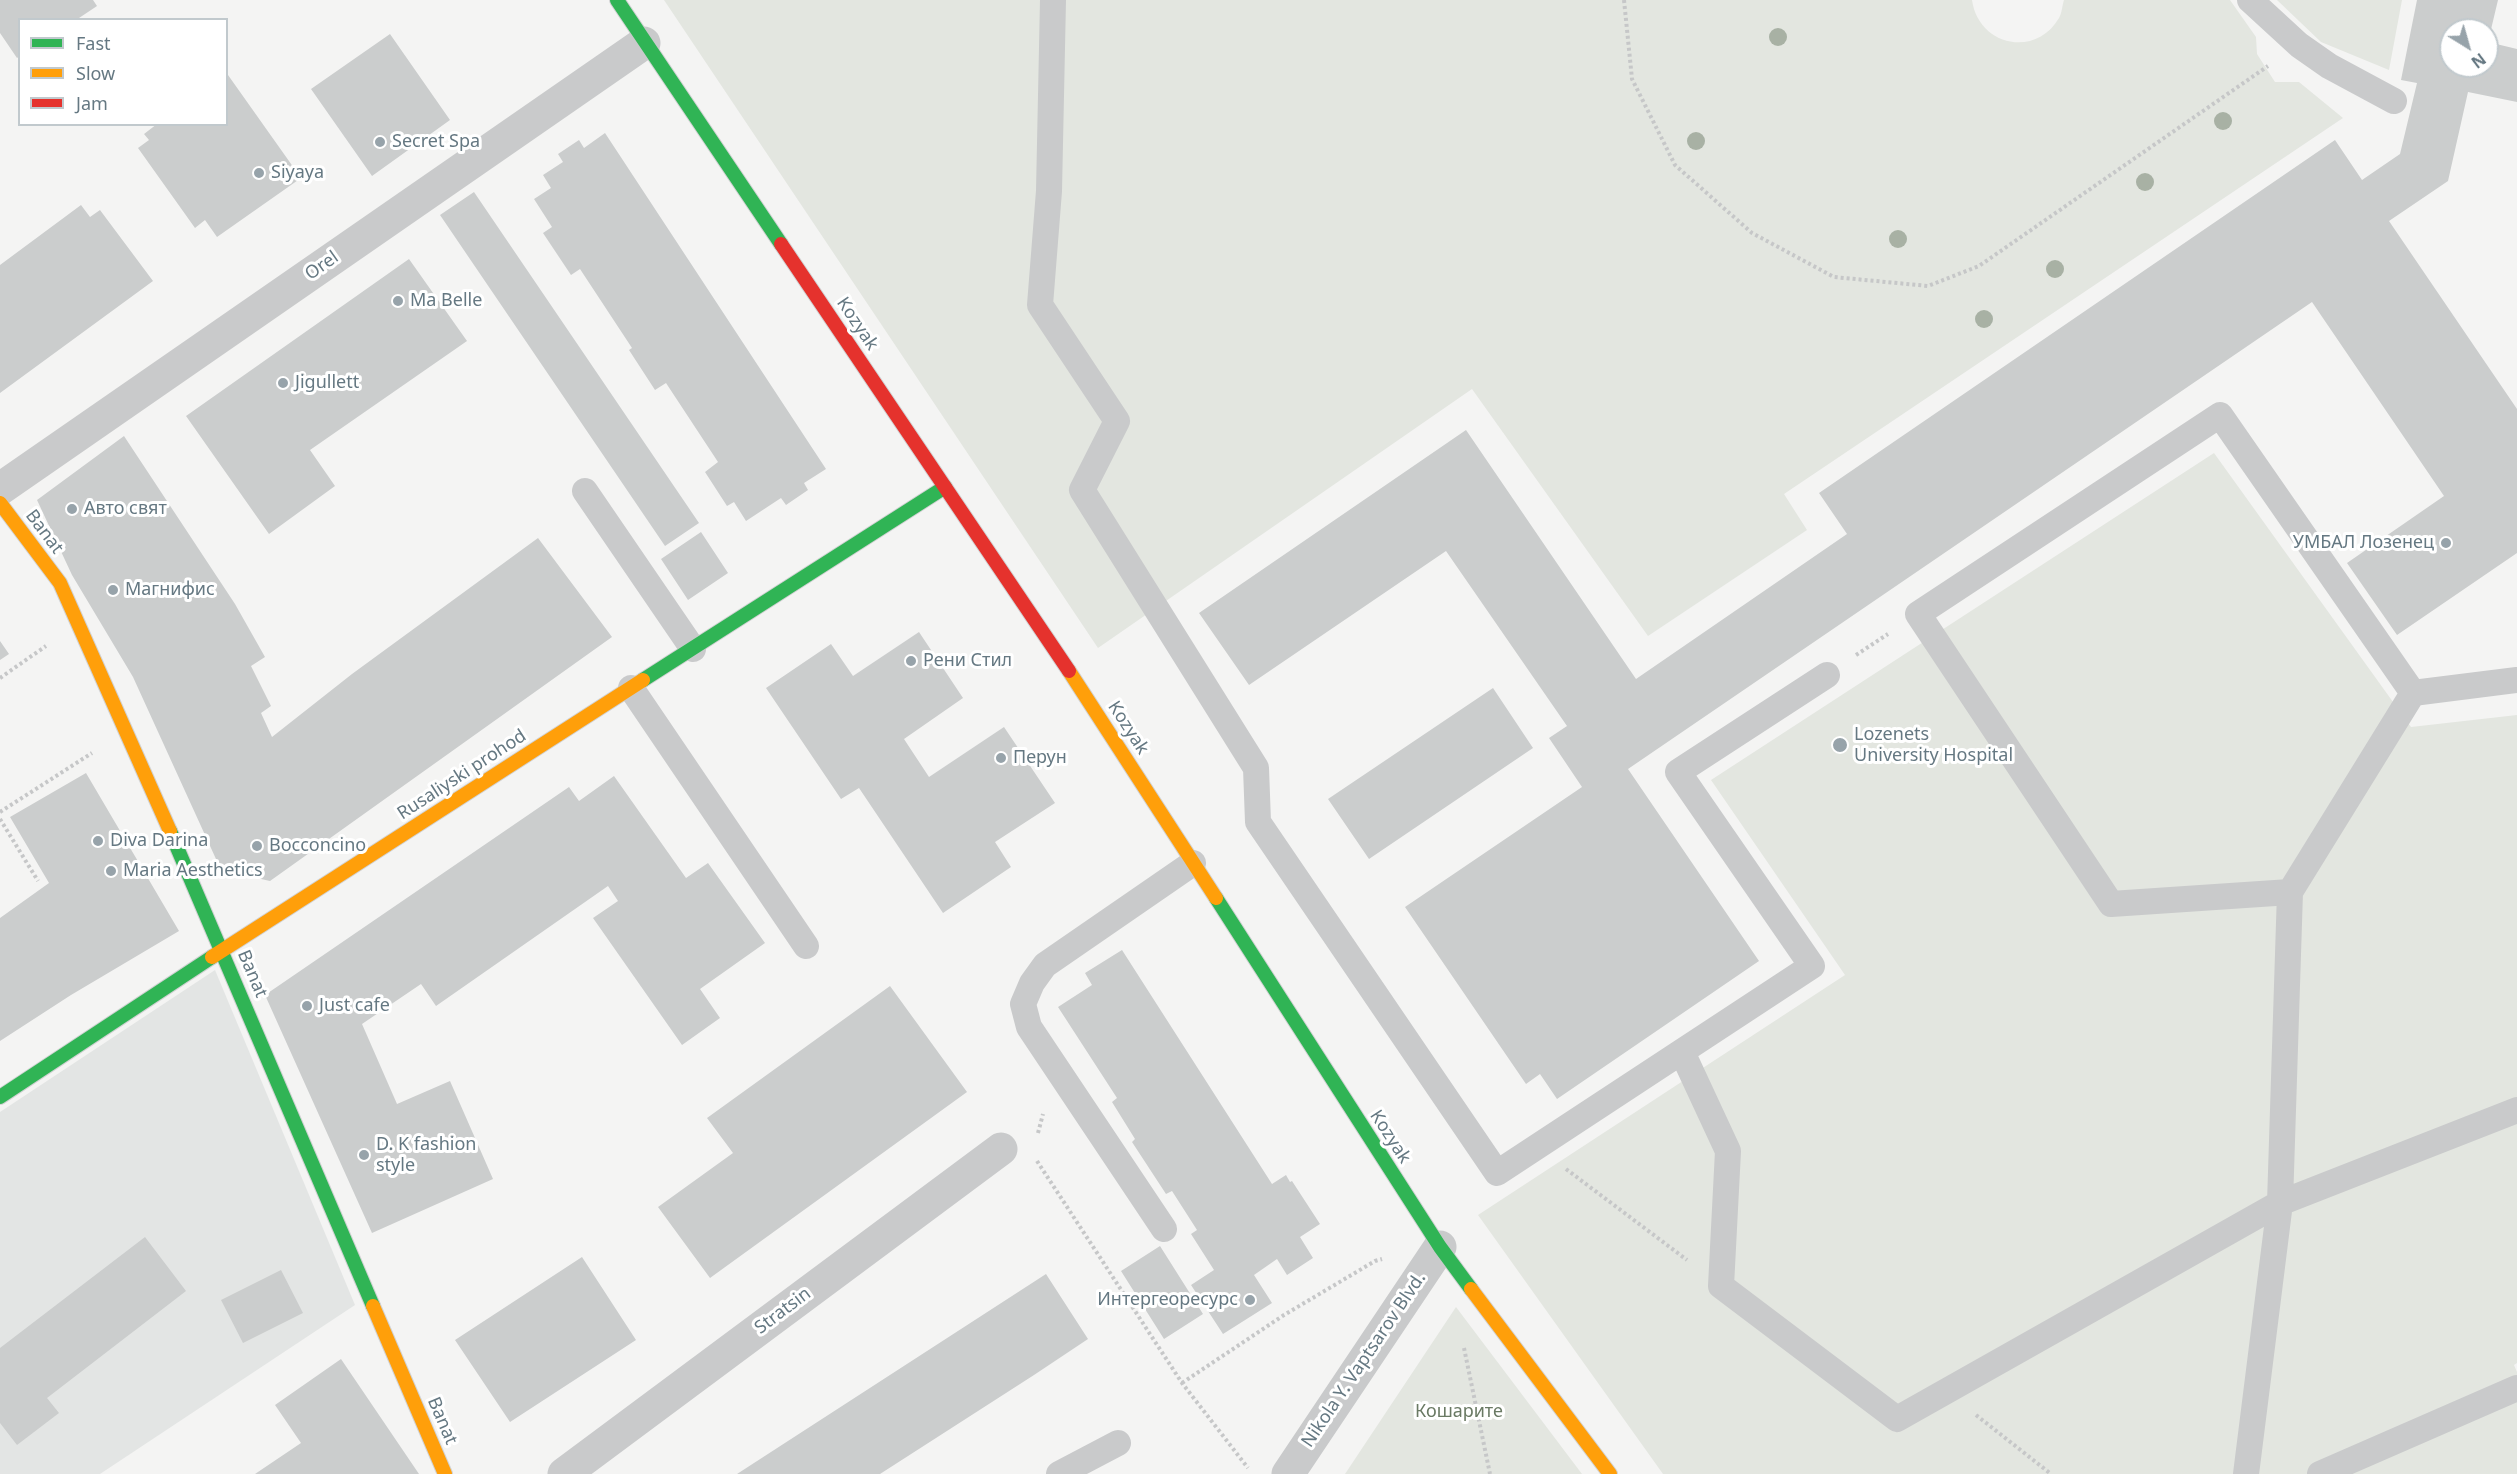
<!DOCTYPE html>
<html>
<head>
<meta charset="utf-8">
<style>
	body { margin:0 }
	#map { position:relative; width:2517px; height:1474px; overflow:hidden; background:#f4f4f3; font-family:"Noto Sans",sans-serif }
	canvas { display:block }
	.legend { position:absolute; left:18px; top:18px; width:210px; height:108px; box-sizing:border-box; background:#fff; border:2px solid #c1c9cd; margin:0; padding:8px 10px; list-style:none; font-size:18px; color:#657882 }
	.legend li { display:flex; align-items:center; gap:12px; height:30px }
	.legend b { width:30px; border:2px solid #c1c9cd }
	.north { position:absolute; left:2439px; top:18px; width:60px; height:60px; box-sizing:border-box; background:#fff; border:2px solid #c1c9cd; border-radius:50%; rotate:143deg; font-size:16px; font-weight:700; line-height:24px; text-align:center; color:#657882 }
	.north::after { content:''; display:block; margin:auto; width:21px; height:27px; background:#97a3aa; clip-path:polygon(50% 0,100% 100%,50% 72%,0 100%) }
</style>
</head>
<body>
<div id="map">
<canvas width="2517" height="1474"></canvas>
<ul class="legend">
<li><b style="height:8px;background:#30b455"></b>Fast</li>
<li><b style="height:8px;background:#ff9f0a"></b>Slow</li>
<li><b style="height:8px;background:#e5322d"></b>Jam</li>
</ul>
<div class="north">N</div>
</div>
<script>
const context = document.querySelector('canvas').getContext('2d');
context.lineJoin = 'round';
function fill(path, color) {
  context.fillStyle = color;
  context.fill(path, 'evenodd');
}
function trace(path, color, width, dash) {
  context.strokeStyle = color;
  context.lineWidth = width;
  context.lineCap = dash ? 'butt' : 'round';
  context.setLineDash(dash || []);
  context.stroke(path);
}
function drawText(font, color, halo, rows, align = 'center') {
  context.font = font + ' "Noto Sans",sans-serif';
  context.lineWidth = 6;
  context.setLineDash([]);
  context.textBaseline = 'middle';
  context.strokeStyle = halo;
  context.fillStyle = color;
  for (const [text, x, y, turn = 0] of rows) {
    context.save();
    context.translate(x, y);
    context.rotate((+turn || 0) * Math.PI / 180);
    context.textAlign = isNaN(turn) ? turn : align;
    if (halo) context.strokeText(text, 0, 0);
    context.fillText(text, 0, 0);
    context.restore();
  }
}
fill(new Path2D(`
	M215,970L355,1305L100,1474H0V1112Z`), '#e3e5e4');
fill(new Path2D(`
	M664,0H1972C1978,45 2035,59 2059,18C2062,13 2062,6 2064,0H2230L2256,37L2257,54L2275,82H2299L2343,118L1784,494L1807,530L1648,636L1472,389L1098,648Z
	M2277,0H2402L2389,70L2321,42Z
	M2214,453L2411,727L2517,715V1363L2514,1365L2517,1372V1474H1663L1478,1215L1845,975L1711,780Z
	M1456,1307L1582,1474H1345Z`), '#e3e6e0');
fill(new Path2D(`
	M0,0H93L97,6L76,20H20V56L17,58L0,33Z
	M2417,0H2498L2488,42L2517,49V102L2468,92L2448,181L2389,221L2517,409V553L2397,635L2347,563L2444,496L2312,302L1628,769L1759,961L1557,1099L1540,1074L1526,1084L1405,907L1582,787L1549,738L1567,726L1446,551L1249,685L1199,613L1466,430L1636,679L1847,534L1819,493L2335,140L2362,180L2400,154L2417,83L2401,80ZM2451,30H2487V66H2451Z
	M390,34L450,120L372,176L311,89Z
	M228,75L301,178L217,237L205,220L195,228L138,148L149,140L144,134L157,124H226V76Z
	M605,133L826,469L804,483L808,490L786,505L781,498L746,521L734,502L727,506L705,472L718,462L666,383L655,390L629,350L632,348L580,269L571,275L543,233L552,227L534,199L551,188L543,175L563,162L558,154L579,140L584,148Z
	M474,192L699,523L665,546L440,215Z
	M81,205L90,217L100,210L153,281L0,393V265Z
	M409,259L467,341L310,450L335,486L269,534L186,416Z
	M124,436L235,604L265,657L251,666L271,706L261,713L272,737L352,674L538,538L612,637L270,881L221,870L133,677L72,575L37,500Z
	M701,532L728,573L688,600L661,559Z
	M919,632L963,698L904,739L929,777L1004,727L1055,803L995,842L1011,867L943,913L859,788L841,799L766,688L831,644L853,676Z
	M0,641L9,654L0,660Z
	M1493,688L1533,748L1369,859L1328,799Z
	M86,773L179,931L71,995L0,1041V918L49,883L10,817Z
	M614,776L686,878L708,863L765,943L700,989L720,1018L682,1045L593,918L618,901L608,886L436,1006L421,984L362,1024L397,1104L450,1081L493,1179L372,1233L265,995L569,787L579,801Z
	M1122,950L1272,1184L1286,1175L1290,1182L1292,1181L1320,1224L1300,1237L1313,1258L1287,1275L1277,1259L1254,1275L1272,1303L1223,1334L1191,1285L1214,1270L1191,1234L1197,1230L1172,1191L1166,1194L1132,1142L1135,1139L1112,1102L1117,1098L1058,1007L1092,985L1085,973Z
	M890,986L967,1092L710,1278L658,1207L733,1153L707,1118Z
	M145,1237L186,1291L47,1398L59,1413L17,1445L0,1423V1348Z
	M1160,1246L1203,1314L1164,1339L1121,1271Z
	M582,1257L636,1340L510,1422L455,1340Z
	M281,1270L303,1313L243,1343L221,1300Z
	M1046,1274L1088,1339L1034,1375L880,1474H737Z
	M341,1359L419,1474H255L301,1443L275,1405Z`), '#cbcdcd');
const fast = new Path2D(`
	M617,0L781,244
	M643,680L945,487
	M170,831L373,1306
	M1216,898L1440,1247L1471,1289
	M0,1097L212,957`);
const slow = new Path2D(`
	M0,503L60,583L170,831
	M1069,671L1216,898
	M212,957L643,680
	M1471,1289L1610,1474
	M373,1306L445,1474`);
const jam = new Path2D(`
	M781,244L1069,671`);
trace(fast, '#d1d2d3', 16);
trace(slow, '#d1d2d3', 16);
trace(jam, '#d1d2d3', 16);
trace(new Path2D(`
	M1624,0L1632,79L1675,165L1752,233L1834,277L1928,286L1979,266L2268,66
	M1856,655L1888,634
	M0,678L46,646
	M0,812L92,753
	M0,819L38,881
	M1038,1133L1043,1114
	M1037,1161L1182,1383L1248,1468
	M1566,1169L1687,1260
	M1464,1348L1490,1474
	M1182,1383L1284,1315L1375,1261L1382,1259
	M1976,1415L2051,1474`), '#c6c7c8', 4, [3, 3]);
trace(new Path2D(`
	M1053,0L1049,191L1040,305L1117,421L1082,490L1256,768L1258,822L1497,1173L1812,966L1678,772L1827,675
	M2250,0L2299,45L2329,66L2394,101
	M585,491L693,649
	M631,688L806,946
	M2413,693L2290,892L2111,904L1918,614L2220,415L2413,693L2517,680
	M1682,1052L1728,1151L1721,1286L1897,1419L2280,1203L2517,1110
	M1164,1229L1029,1027L1023,1004L1032,983L1045,965L1193,863
	M1059,1474L1118,1443
	M2246,1474L2280,1203L2290,892
	M2320,1474L2517,1388`), '#c9cacb', 26);
trace(new Path2D(`
	M0,489L644,43
	M564,1474L1001,1149
	M1288,1474L1440,1247`), '#c9cacb', 33);
trace(fast, '#30b455', 14);
trace(slow, '#ff9f0a', 14);
trace(jam, '#e5322d', 14);
context.fillStyle = '#a8b1a4';
for (const [x, y] of [
	[1778,37],
	[2223,121],
	[1696,141],
	[2145,182],
	[1898,239],
	[2055,269],
	[1984,319]
]) {
  context.beginPath();
  context.arc(x, y, 9, 0, 2 * Math.PI);
  context.fill();
}
for (const [x, y, r, color] of [
	[380,142,6,"#97a3aa"],
	[259,173,6,"#97a3aa"],
	[398,301,6,"#97a3aa"],
	[283,383,6,"#97a3aa"],
	[72,509,6,"#97a3aa"],
	[2446,543,6,"#97a3aa"],
	[113,590,6,"#97a3aa"],
	[911,661,6,"#97a3aa"],
	[1840,745,8,"#97a3aa"],
	[1001,758,6,"#97a3aa"],
	[98,841,6,"#97a3aa"],
	[257,846,6,"#97a3aa"],
	[111,871,6,"#97a3aa"],
	[307,1006,6,"#97a3aa"],
	[364,1155,6,"#97a3aa"],
	[1250,1300,6,"#97a3aa"]
]) {
  const dot = new Path2D();
  dot.arc(x, y, r, 0, 2 * Math.PI);
  context.fillStyle = color;
  context.fill(dot);
  trace(dot, '#fff', 2);
}
drawText('18px', '#657882', '#fff', [
	["Secret Spa",392,142],
	["Siyaya",271,173],
	["Ma Belle",410,301],
	["Jigullett",295,383],
	["Авто свят",84,509],
	["УМБАЛ Лозенец",2434,543,"right"],
	["Магнифис",125,590],
	["Рени Стил",923,661],
	["Lozenets",1854,735],
	["University Hospital",1854,756],
	["Перун",1013,758],
	["Diva Darina",110,841],
	["Bocconcino",269,846],
	["Maria Aesthetics",123,871],
	["Just cafe",319,1006],
	["D. K fashion",376,1145],
	["style",376,1166],
	["Интергеоресурс",1238,1300,"right"]
], 'left');
drawText('18px', '#657882', '#fff', [
	["Orel",322,266,-35],
	["Kozyak",857,324,56],
	["Banat",44,532,53],
	["Kozyak",1128,728,57],
	["Rusaliyski prohod",462,775,-33],
	["Banat",252,974,67],
	["Kozyak",1390,1137,57],
	["Stratsin",783,1311,-37],
	["Nikola Y. Vaptsarov Blvd.",1364,1360,-56],
	["Banat",442,1421,67]
]);
drawText('18px', '#6a7a64', '#fff', [
	["Кошарите",1459,1412]
]);
</script>
</body>
</html>
